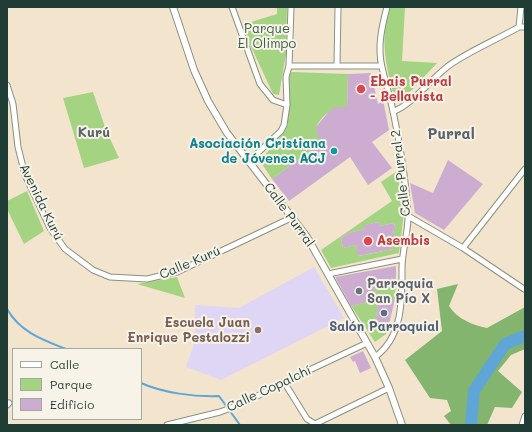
<!DOCTYPE html>
<html>
<head>
<meta charset="utf-8">
<style>
	body { margin:0 }
	#map { position:relative; width:532px; height:432px; overflow:hidden; background:#f3e5cd; font-family:Mali,sans-serif }
	canvas { display:block }
	.frame { position:absolute; inset:0; border:8px solid #1f3d34; pointer-events:none }
	.legend { position:absolute; left:12px; top:348px; width:130px; height:72px; box-sizing:border-box; background:#f7f3e8; border:1px solid #a1aaa0; margin:0; padding:5px 7px; list-style:none; font-size:12px; color:#1f3d34 }
	.legend li { display:flex; align-items:center; gap:8px; height:20px }
	.legend b { width:20px; border:1px solid #a1aaa0 }
</style>
</head>
<body>
<div id="map">
<canvas width="532" height="432"></canvas>
<div class="frame"></div>
<ul class="legend">
<li><b style="height:5px;background:#fff"></b>Calle</li>
<li><b style="height:11px;background:#a4d381"></b>Parque</li>
<li><b style="height:11px;background:#cdacd1"></b>Edificio</li>
</ul>
</div>
<script>
const context = document.querySelector('canvas').getContext('2d');
context.lineJoin = 'round';
function fill(path, color) {
  context.fillStyle = color;
  context.fill(path, 'evenodd');
}
function trace(path, color, width, dash) {
  context.strokeStyle = color;
  context.lineWidth = width;
  context.lineCap = dash ? 'butt' : 'round';
  context.setLineDash(dash || []);
  context.stroke(path);
}
function drawText(font, color, halo, rows, align = 'center') {
  context.font = font + ' Mali,sans-serif';
  context.lineWidth = 4;
  context.setLineDash([]);
  context.textBaseline = 'middle';
  context.strokeStyle = halo;
  context.fillStyle = color;
  for (const [text, x, y, turn = 0] of rows) {
    context.save();
    context.translate(x, y);
    context.rotate((+turn || 0) * Math.PI / 180);
    context.textAlign = isNaN(turn) ? turn : align;
    if (halo) context.strokeText(text, 0, 0);
    context.fillText(text, 0, 0);
    context.restore();
  }
}
fill(new Path2D(`
	M314,267L344,318L221,380L186,367L195,341V305L239,308Z`), '#dfd5f5');
fill(new Path2D(`
	M277,7H287L286,54L279,95L273,94L241,25L277,14Z
	M388,7H405L402,61L437,63L409,93L401,98L394,96C385,63 381,41 388,7Z
	M292,72L348,74L347,107C333,106 323,114 316,127L322,142L272,179L260,161L285,131L288,124V76Z
	M93,92L106,130L119,158L84,168L63,98Z
	M397,171L404,213L399,253L331,268L321,250L392,201L381,182ZM379,222L380,226L394,223L396,230H393L396,243L392,244L393,249L359,256L356,245L343,248L341,238L348,233L365,229V225Z
	M27,191L44,231L24,244L7,209V201Z
	M177,277L185,298L137,284Z
	M396,278L395,299L378,301L376,318L380,323H384L390,320L386,334L375,342L351,306L376,300L374,281Z`), '#a4d381');
fill(new Path2D(`
	M458,284L449,306C457,319 473,325 487,328L525,307V349L511,355L498,371L522,392L512,408L495,407L487,425H451L444,416L451,411L447,400L430,398L405,360L442,331L437,289Z`), '#83b56f');
trace(new Path2D(`
	M7,309C20,332 43,340 66,349
	M141,383C163,393 195,397 219,396L240,425`), '#5fa5d5', 2);
trace(new Path2D(`
	M471,425L474,391L505,344L525,336`), '#5fa5d5', 12);
fill(new Path2D(`
	M371,73L378,104L383,100L389,130L372,142L392,168L368,185L350,157L289,201L272,179L322,142L317,135L316,127L329,111L336,107H347L348,74Z
	M448,160L483,184L444,230L415,213L410,183L433,193Z
	M379,222L380,226L394,223L396,230H393L396,244H392L393,249L358,256L356,245L343,248L341,238L348,233L365,229L364,225Z
	M396,266V278L374,281L376,300L351,306L335,277Z
	M395,299L390,320L387,323H380L376,318L378,300Z
	M363,351L371,368L360,373L355,361L353,362L350,357Z`), '#cdacd1');
const minor = new Path2D(`
	M232,7L260,84L273,100L287,105
	M519,27L521,7
	M337,65L338,7
	M289,66H381
	M7,85L13,104L18,147L25,175L50,228L65,249L93,270L110,277L147,279L177,272L293,217
	M393,112C415,102 428,82 447,67C465,53 498,39 519,27H525
	M249,161L281,131L284,125L287,105L286,77L289,66L291,7
	M408,216L463,248L524,289
	M463,248L525,169
	M328,274L402,259
	M375,357C403,337 402,300 402,268C402,251 409,229 408,214C406,180 400,145 393,111C390,96 385,82 382,67C377,47 382,26 387,7
	M284,382L307,419L315,424L389,388
	M7,405L9,403
	M167,425L220,412L244,403L284,382L367,343
	M522,425L525,416`);
const tertiary = new Path2D(`
	M173,7L194,70L208,101L227,133L307,237L375,357L389,388L402,425`);
trace(minor, '#899180', 7);
trace(tertiary, '#899180', 8);
trace(minor, '#fff', 5);
trace(tertiary, '#fff', 6);
for (const [x, y, r, color] of [
	[361,89,5,"#e0444e"],
	[334,151,4,"#0f9aa8"],
	[368,241,5,"#e0444e"],
	[359,291,4,"#6b7280"],
	[384,313,4,"#5c6f8a"],
	[258,330,4,"#8d6e63"]
]) {
  const dot = new Path2D();
  dot.arc(x, y, r, 0, 2 * Math.PI);
  context.fillStyle = color;
  context.fill(dot);
  trace(dot, '#f7f3e8', 1.5);
}
drawText('13px', '#3a5b43', '#f7f3e8', [
	["Parque",267,29],
	["El Olimpo",267,44]
]);
drawText('bold 13px', '#be3a42', '#f7f3e8', [
	["Ebais Purral",370,82],
	["- Bellavista",370,97],
	["Asembis",377,241]
], 'left');
drawText('bold 13px', '#0d838f', '#f7f3e8', [
	["Asociación Cristiana",326,144],
	["de Jóvenes ACJ",326,159]
], 'right');
drawText('13px', '#1f3d34', '#f7f3e8', [
	["Calle Purral 2",401,173,-97],
	["Avenida Kurú",41,202,64],
	["Calle Purral",289,215,54],
	["Calle Kurú",190,263,-23],
	["Calle Copalchí",269,389,-25]
]);
drawText('bold 13px', '#5b616d', '#f7f3e8', [
	["Parroquia",367,284],
	["San Pío X",367,299]
], 'left');
drawText('bold 13px', '#785e54', '#f7f3e8', [
	["Escuela Juan",250,323],
	["Enrique Pestalozzi",250,338]
], 'right');
drawText('bold 13px', '#4e5e75', '#f7f3e8', [
	["Salón Parroquial",384,327]
]);
drawText('bold 14px', '#5c646b', '#f7f3e8', [
	["Kurú",94,133]
]);
drawText('bold 15px', '#5c646b', '#f7f3e8', [
	["Purral",451,134]
]);
</script>
</body>
</html>
